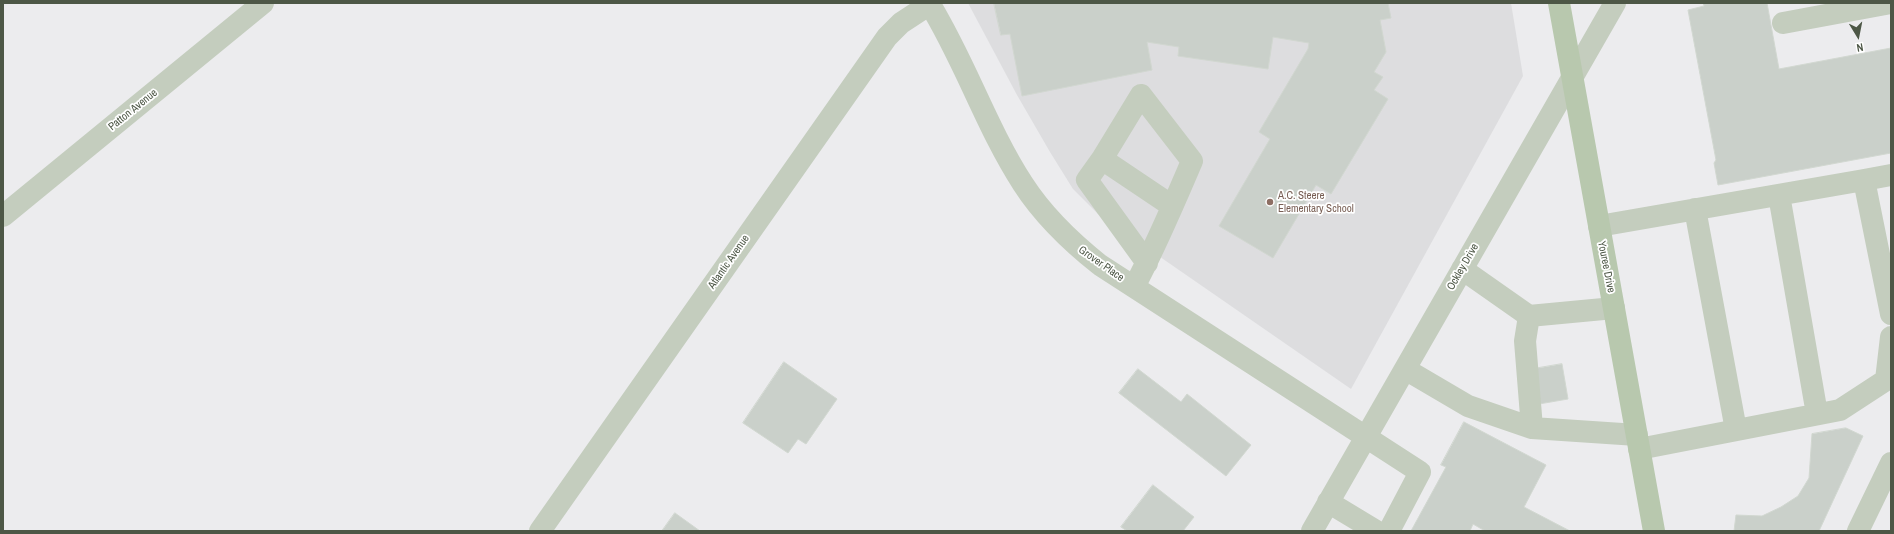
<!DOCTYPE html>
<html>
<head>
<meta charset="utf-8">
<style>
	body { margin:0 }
	#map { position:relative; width:1894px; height:534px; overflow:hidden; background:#ececee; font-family:"Archivo Narrow",sans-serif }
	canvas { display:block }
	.frame { position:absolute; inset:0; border:4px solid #4d5746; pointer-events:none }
	.north { position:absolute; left:1838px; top:16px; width:40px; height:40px; -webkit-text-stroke:3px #fff; paint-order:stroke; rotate:170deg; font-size:11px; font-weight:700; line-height:16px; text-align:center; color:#4d5746 }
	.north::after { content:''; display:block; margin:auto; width:14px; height:18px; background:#4d5746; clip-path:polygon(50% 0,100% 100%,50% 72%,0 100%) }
</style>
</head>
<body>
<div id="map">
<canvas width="1894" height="534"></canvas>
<div class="frame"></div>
<div class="north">N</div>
</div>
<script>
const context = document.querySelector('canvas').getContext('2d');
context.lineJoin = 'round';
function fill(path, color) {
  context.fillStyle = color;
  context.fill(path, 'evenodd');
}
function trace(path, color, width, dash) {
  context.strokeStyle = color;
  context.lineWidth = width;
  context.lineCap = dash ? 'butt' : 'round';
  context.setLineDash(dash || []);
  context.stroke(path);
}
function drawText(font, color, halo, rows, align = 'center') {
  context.font = font + ' "Archivo Narrow",sans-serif';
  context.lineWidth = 3.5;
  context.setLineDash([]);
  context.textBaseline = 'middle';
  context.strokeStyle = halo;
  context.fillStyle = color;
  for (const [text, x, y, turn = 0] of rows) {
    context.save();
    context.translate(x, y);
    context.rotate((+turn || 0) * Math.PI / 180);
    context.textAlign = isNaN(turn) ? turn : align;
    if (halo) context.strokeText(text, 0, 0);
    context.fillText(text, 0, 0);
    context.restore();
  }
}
fill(new Path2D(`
	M968,3H1511L1523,76L1351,389L1098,214L1073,189L1050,152L1017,95Z`), '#dddddf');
const building = new Path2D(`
	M994,3H1388L1391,18L1380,20L1386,52L1374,72L1383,77L1374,90L1388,99L1331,194L1316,185L1273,258L1219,226L1270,139L1259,132L1308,49L1309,43L1273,37L1268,69L1178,56L1179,47L1147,42L1152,70L1022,96L1010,34L1001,35Z
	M1703,3H1767L1779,69L1891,48V153L1718,185L1714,163L1716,160L1688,10L1704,6Z
	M784,362L837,399L806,444L798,439L788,453L743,423Z
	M1562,364L1568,399L1539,404L1533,369Z
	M1138,369L1181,402L1187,394L1251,445L1226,476L1119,393Z
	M1464,422L1546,465L1524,507L1570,531H1485L1473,524L1470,531H1411L1446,467L1441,465Z
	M1846,428L1863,436L1819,531H1734L1736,515L1762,516L1781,507L1798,496L1809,478L1812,434Z
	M1153,485L1194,517L1183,531H1127L1121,527Z
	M675,513L700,531H662Z`);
fill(building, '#cad0ca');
trace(building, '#d1d7d0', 1);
trace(new Path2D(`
	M929,3C965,61 986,127 1023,184C1043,215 1071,242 1100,265L1420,472L1389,531
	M1783,23L1891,3
	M1102,159L1087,180L1147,263
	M1864,180L1891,175
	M1779,195L1817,414
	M1695,209L1736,430
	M3,216L263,3
	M1599,226L1864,180L1891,314
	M1462,269L1529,316
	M1134,287C1156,246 1174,203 1192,161L1141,95L1102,159L1172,206
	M1614,308L1529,316L1525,341L1532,428L1637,435
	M1405,369L1468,406L1532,428
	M1639,449L1840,410L1886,380L1891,337
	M1328,502L1376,531
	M540,531L887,37L901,23L930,4
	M1312,531L1615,3
	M1858,531L1891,463`), '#c4cdbe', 22);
trace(new Path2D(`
	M1559,3L1654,531`), '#b8c8ae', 22);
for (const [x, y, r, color] of [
	[1270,202,4,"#8d6e63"]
]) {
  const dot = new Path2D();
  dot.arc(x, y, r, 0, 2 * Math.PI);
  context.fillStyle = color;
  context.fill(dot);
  trace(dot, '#fff', 1.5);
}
drawText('11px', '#4d5746', '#fff', [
	["Patton Avenue",133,110,-39],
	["Atlantic Avenue",729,262,-55],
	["Grover Place",1101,264,35],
	["Ockley Drive",1463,267,-60],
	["Youree Drive",1606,267,79]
]);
drawText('11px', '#785e54', '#fff', [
	["A.C. Steere",1278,196],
	["Elementary School",1278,209]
], 'left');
</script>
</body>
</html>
